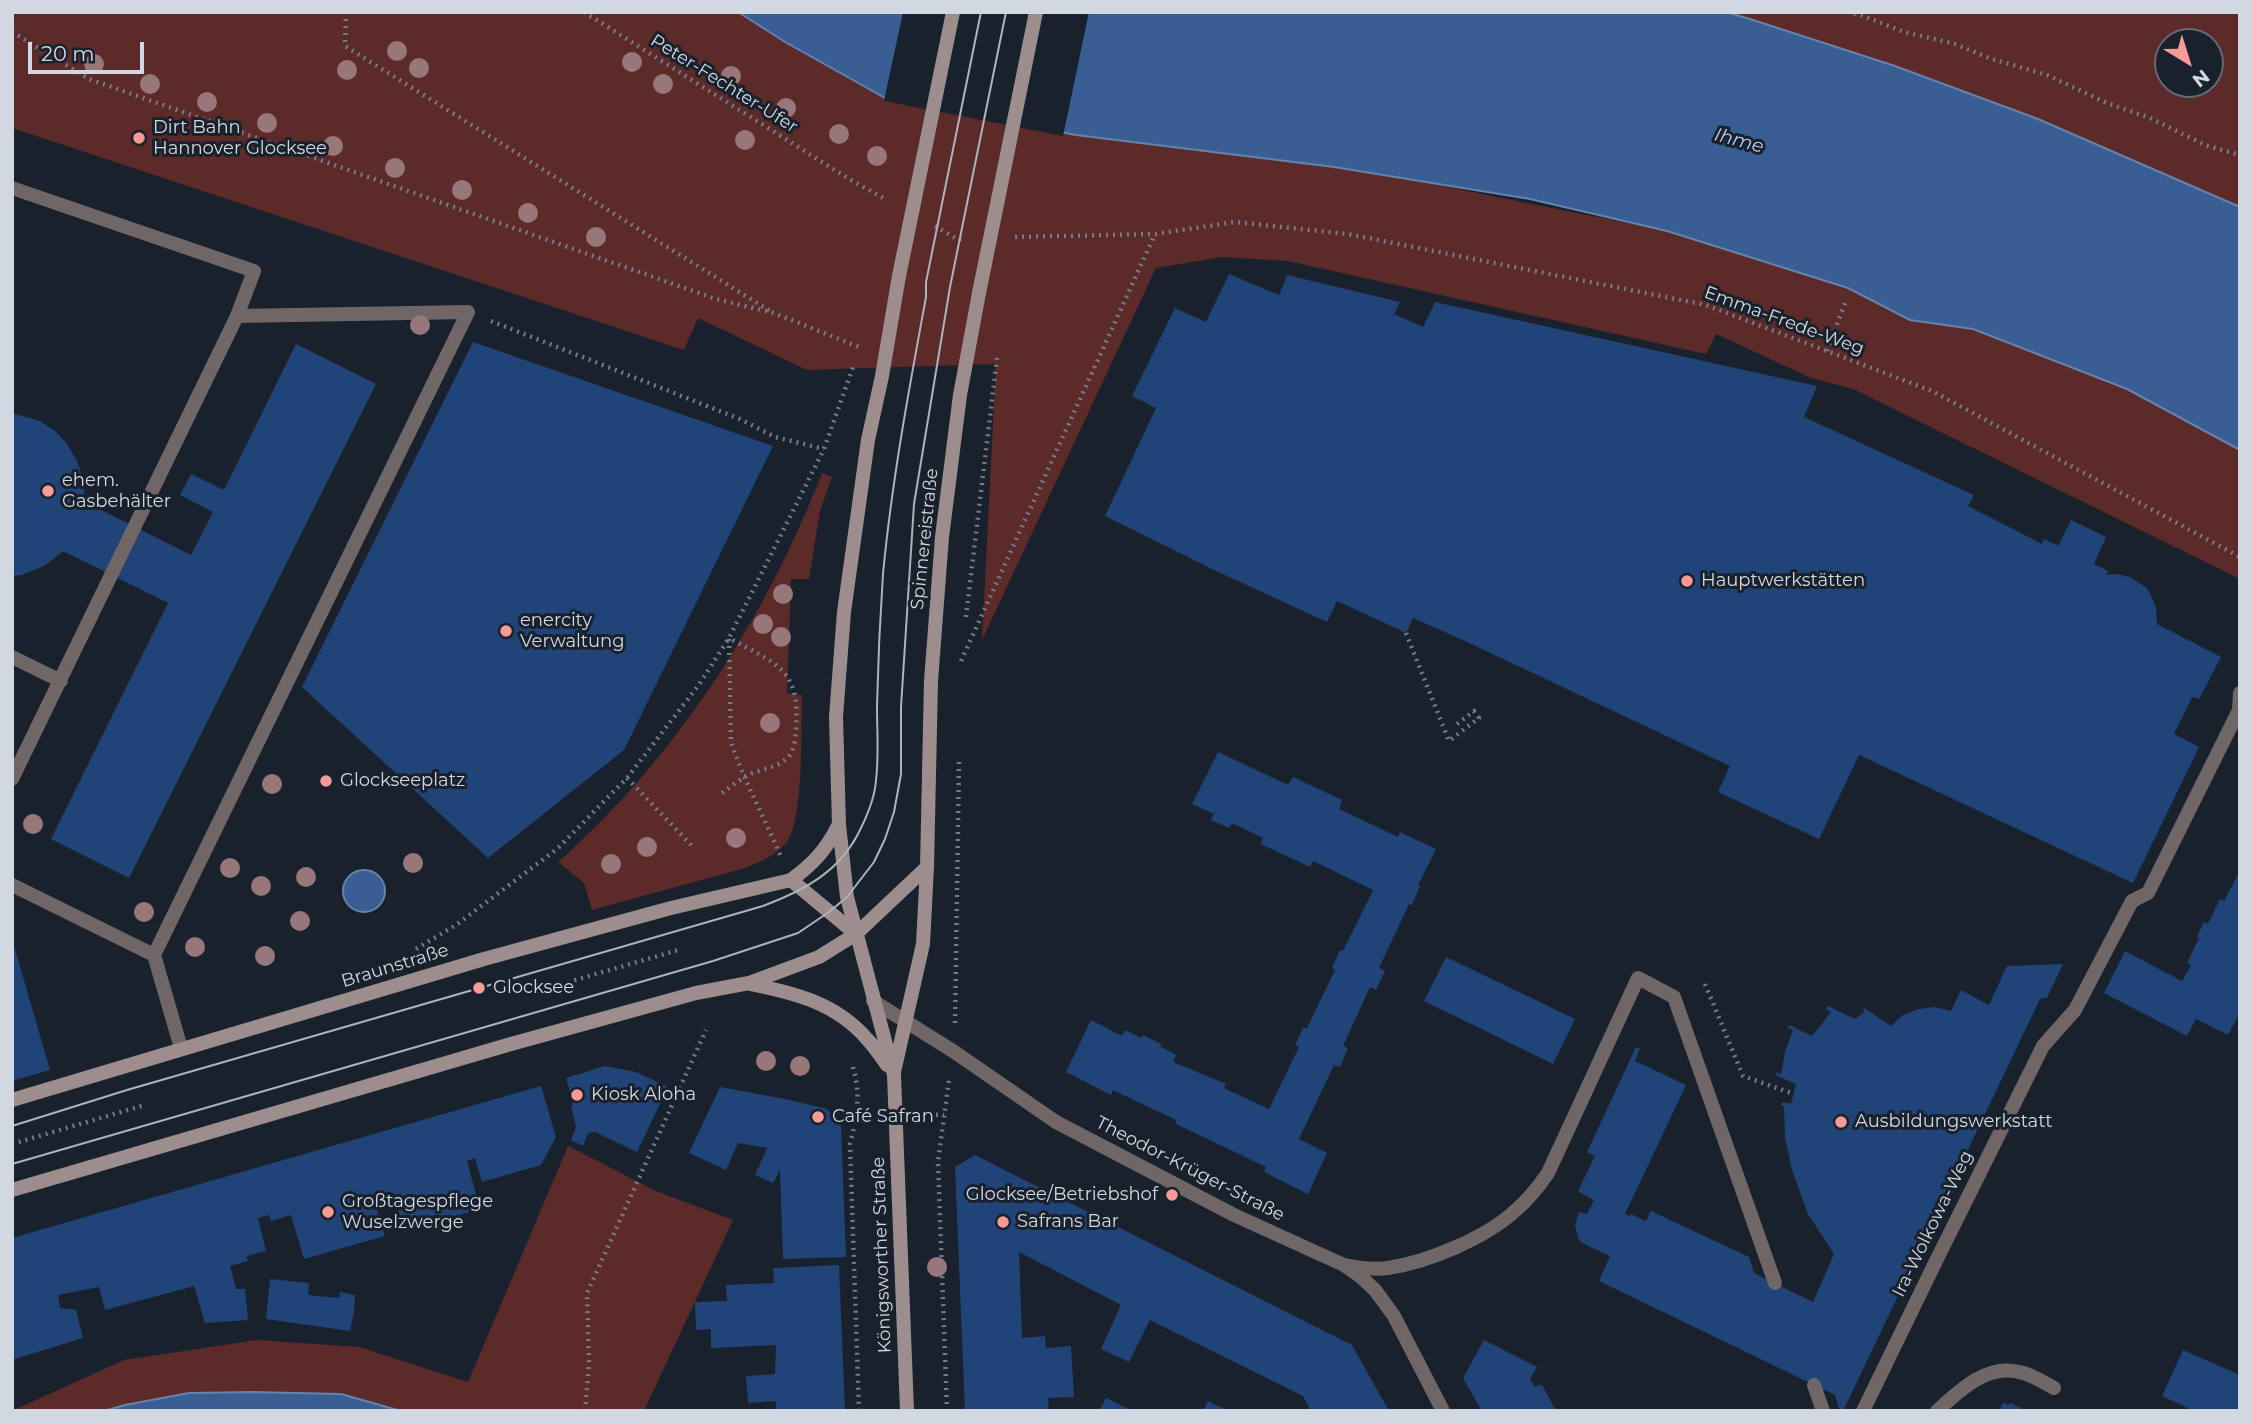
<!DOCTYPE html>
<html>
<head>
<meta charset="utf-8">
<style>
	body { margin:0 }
	#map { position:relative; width:2252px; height:1423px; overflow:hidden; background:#19212d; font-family:Montserrat,sans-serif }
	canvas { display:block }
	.frame { position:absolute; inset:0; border:14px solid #d2d8e1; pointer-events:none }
	.north { position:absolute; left:2154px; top:28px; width:70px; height:70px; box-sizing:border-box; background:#19212d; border:2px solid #636a75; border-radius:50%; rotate:142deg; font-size:19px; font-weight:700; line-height:28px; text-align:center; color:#d2d8e1 }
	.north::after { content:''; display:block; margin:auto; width:24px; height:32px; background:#f59b97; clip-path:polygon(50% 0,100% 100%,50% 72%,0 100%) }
	.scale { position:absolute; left:28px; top:42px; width:116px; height:32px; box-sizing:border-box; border:4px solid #d2d8e1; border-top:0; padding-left:9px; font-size:21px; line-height:24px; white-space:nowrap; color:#d2d8e1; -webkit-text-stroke:5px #19212d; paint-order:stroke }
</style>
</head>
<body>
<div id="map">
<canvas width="2252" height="1423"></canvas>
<div class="frame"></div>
<div class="north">N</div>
<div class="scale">20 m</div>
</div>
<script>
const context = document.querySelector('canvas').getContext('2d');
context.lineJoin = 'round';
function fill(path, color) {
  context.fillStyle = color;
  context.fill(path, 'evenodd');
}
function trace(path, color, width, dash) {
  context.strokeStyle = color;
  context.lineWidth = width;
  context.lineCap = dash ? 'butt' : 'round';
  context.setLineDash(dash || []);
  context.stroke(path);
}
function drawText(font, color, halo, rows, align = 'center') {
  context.font = font + ' Montserrat,sans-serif';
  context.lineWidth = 6;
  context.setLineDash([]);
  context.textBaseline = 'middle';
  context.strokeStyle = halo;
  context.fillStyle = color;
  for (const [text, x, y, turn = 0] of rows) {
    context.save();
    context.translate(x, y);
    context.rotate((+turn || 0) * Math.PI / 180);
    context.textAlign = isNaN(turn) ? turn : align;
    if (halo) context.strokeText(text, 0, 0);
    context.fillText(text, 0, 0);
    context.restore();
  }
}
fill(new Path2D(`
	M12,12H738L785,42L885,98L1408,179L1667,231L1848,288L1910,320L1973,329L2127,389L2240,450V579L1853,389L1811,378L1716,334L1706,354L1288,261L1222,257L1156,268L982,640L996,364L807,370L698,318L684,350L12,128Z
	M1726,12H2240V207L2038,119L1895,66ZM2168,42H2210V84H2168Z
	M822,473L832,477L820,511L809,579H791L787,693L802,695C801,728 804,818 787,842C777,855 760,862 745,868L592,910L584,883L558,862C676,758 765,619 822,473Z
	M568,1146L656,1191L733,1220L644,1411H401L341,1394L125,1405L104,1411H12L124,1360L257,1340L359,1347L468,1382Z`), '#5b2a29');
const water = new Path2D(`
	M738,12H1726L1750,19L1895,66L2038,119L2240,207V450L2127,389L1973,329L1910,320L1848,288L1667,231L1530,199L1334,167L1076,135L885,98L785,42Z
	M343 891a21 21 0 1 1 42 0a21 21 0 1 1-42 0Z
	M253,1392L341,1394L401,1411H104L125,1405L189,1393Z`);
fill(water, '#395e94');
trace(water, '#6783ab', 2);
fill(new Path2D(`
	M903,12H1089L1063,136L884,101Z`), '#19212d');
fill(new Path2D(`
	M1229,274L1279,295L1287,275L1400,302L1394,314L1423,327L1435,302L1817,386L1804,417L1974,495L1968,506L2042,544L2044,539L2058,546L2071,520L2106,537L2094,564L2108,571L2106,575L2117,574L2130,577L2147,588L2156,607L2157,624L2221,657L2199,699L2192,697L2174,734L2199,747L2133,883L1859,755L1819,839L1718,792L1730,766L1465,641L1413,618L1406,633L1337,601L1327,622L1212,569L1105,516L1156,408L1132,396L1175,308L1206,322Z
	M473,342L773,446L624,750L488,858L302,687Z
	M296,344L376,384L129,878L51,839L168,603L63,551L46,565L22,575L12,576V413L40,421L55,431L67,444L77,461L83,479L85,502L191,555L213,512L180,495L191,474L224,490Z
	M1218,752L1288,785L1293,777L1342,800L1339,809L1398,837L1400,832L1436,849L1418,885L1420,886L1412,905L1409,904L1379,968L1385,971L1376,990L1370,987L1343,1046L1348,1048L1340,1067L1334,1065L1299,1139L1327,1153L1308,1194L1264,1172L1266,1167L1176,1124V1120L1113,1090L1111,1095L1066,1072L1091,1020L1122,1036L1125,1030L1141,1038L1143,1035L1161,1044L1160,1046L1176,1055L1173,1062L1226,1084L1224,1088L1269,1109L1299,1047L1295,1045L1303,1028H1307L1335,970L1332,968L1340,950L1343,951L1373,890L1313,861L1310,867L1261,844L1263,838L1232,823L1229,828L1211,820L1214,814L1192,804Z
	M2240,871V983L2238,987L2240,988V1012L2228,1035L2196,1019L2187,1036L2104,993L2125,951L2182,981L2191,965L2187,963L2199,938L2197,937L2204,922L2208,924L2220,899L2224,901Z
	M12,939L50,1070L12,1081Z
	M1446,957L1575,1019L1553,1064L1424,1001Z
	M2063,964L2047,998L2040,999L1843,1411H1840L1835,1395L1599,1281L1610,1256L1582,1243L1578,1238L1575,1225L1579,1212L1587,1214L1594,1200L1578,1191L1595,1156L1587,1152L1636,1047L1640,1049L1635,1061L1686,1085L1625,1214L1630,1216L1631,1214L1646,1221L1651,1211L1749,1257L1754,1273L1813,1302L1834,1254L1808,1214L1792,1170L1785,1138L1784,1107L1781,1104L1783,1102L1791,1104L1796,1084L1775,1075L1776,1072L1781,1074L1785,1052L1793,1030L1788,1028L1789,1025L1812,1036L1831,1012L1826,1009L1828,1006L1855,1019L1865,1012L1863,1010L1864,1008L1891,1026L1903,1015L1919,1009L1935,1007L1951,1011L1961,990L1989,1005L2007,966Z
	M605,1066L636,1072L668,1087L637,1152L595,1132L588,1133L583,1146L571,1140L576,1127L571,1106L573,1104L566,1078Z
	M541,1086L556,1137L541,1165L482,1182L475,1158L467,1161L478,1202L476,1210L404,1232L394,1193L373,1198L385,1236L304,1259L291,1215L271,1221L269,1215L258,1218L266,1251L247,1256L248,1261L230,1266L236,1289H245L248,1320L205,1323L194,1286L105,1310L99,1287L58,1295L60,1308L76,1310L83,1338L12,1360V1238Z
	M720,1087L790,1100L827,1109L841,1125L846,1257L783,1259L780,1170L773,1183L755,1175L767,1148L738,1143L726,1170L689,1153Z
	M975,1155L1352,1345L1389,1411H1311L1303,1396L1150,1320L1129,1362L1101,1349L1121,1305L1019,1252L1022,1338L1045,1336L1046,1348L1071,1346L1074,1397L1048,1398L1049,1411H965L955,1167Z
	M839,1265L845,1411H776V1401L748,1403L746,1376L775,1374L776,1345L711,1348V1329L696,1330L695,1302L727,1301L726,1285L774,1283L773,1268Z
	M270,1279L309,1283L308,1295L339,1298L340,1292L355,1295L354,1312L350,1331L266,1319Z
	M1484,1340L1537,1367L1530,1379L1534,1386L1542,1385L1556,1411H1482L1463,1378Z
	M2183,1350L2240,1375V1411H2194L2162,1396Z
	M1106,1398L1133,1411H1099Z
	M1208,1401L1228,1411H1203Z
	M2003,1403L2008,1405L2010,1403L2027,1411H1999Z`), '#204478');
trace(new Path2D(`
	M346,12L345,46L770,311
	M584,12L849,179L887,200
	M1847,12L1864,16L1904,32L1955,44L1989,58L2047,75L2107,103L2150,118L2205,145L2240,155
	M12,32L89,79L716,299L774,313L859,347
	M935,226L957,239H965
	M1015,237L1155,234L1235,222L1348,234L1706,305L1932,391L2240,557
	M491,321L740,419L775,437L824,449
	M1827,351L1845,303
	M966,617L997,358
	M1406,633L1449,741L1479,718L1474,711L1457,724
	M961,661L1155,234
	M627,778L694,848
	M722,793C730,787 739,780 748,775C760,769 778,768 787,758C795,751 795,738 796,728C801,668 774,663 729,638L731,742C744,781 765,819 781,857
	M416,949L456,925L557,849L627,778L698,686L729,638L824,449L854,364
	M1705,984L1743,1076L1794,1094
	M534,992L682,949
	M955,1023L959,762
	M853,1067C861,1094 857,1117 850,1144L859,1411
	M922,1114L944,1115
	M12,1144L145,1105
	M585,1411L589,1363L587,1293L706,1030
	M947,1411L938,1162L949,1080`), '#757c87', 4.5, [2, 5]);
trace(new Path2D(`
	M12,188L254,271L237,316L468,312L154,955L181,1048
	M12,657L61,681
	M12,779L237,316
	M12,885L154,955
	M1935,1263L2043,1046L2075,1010L2132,901L2148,893L2239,710L2240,693
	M1344,1265C1359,1268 1373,1270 1388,1268C1428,1262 1486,1238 1516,1210C1529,1199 1539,1186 1548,1173L1638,978L1674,997L1775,1283
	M1814,1385L1823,1411
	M1937,1411C1959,1391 1986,1364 2019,1372C2031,1374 2043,1382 2054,1388`), '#706666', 14);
trace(new Path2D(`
	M873,1001L953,1051L1056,1122L1234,1215L1344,1265L1361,1277L1375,1290L1394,1316L1443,1411
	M1863,1411L1935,1263`), '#706666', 14);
trace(new Path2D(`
	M899,276L882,376L868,440L844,612L836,717L839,825L847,897L894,1075L907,1411
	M791,880L856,934
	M750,984C795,993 836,1003 867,1039C875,1047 881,1057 887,1065
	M894,1072L923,944L927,867L931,681L942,537L960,395L979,293
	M12,1100L484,959L671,908L791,880C813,864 826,850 838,826
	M12,1190L511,1044L696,993L749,983L819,957L856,934L927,867`), '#9d8e8d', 14);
trace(new Path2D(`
	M12,1126L127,1090L763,906C803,891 840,872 860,830C867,816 875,797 876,780C879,756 877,731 877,706C878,662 880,618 883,574C892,480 909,389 926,297V282L981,12
	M12,1164L713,961L798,933L829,912L847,897L874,862L885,839L894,812L901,774V707L914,504L950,287L1006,12`), '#adb3bd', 2);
trace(new Path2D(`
	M899,276L953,12
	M979,293L1036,12`), '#9d8e8d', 14);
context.fillStyle = '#98777a';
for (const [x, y] of [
	[397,51],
	[632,62],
	[94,64],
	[419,68],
	[347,70],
	[731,76],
	[150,84],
	[663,84],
	[207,102],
	[786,108],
	[267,123],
	[839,134],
	[745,140],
	[333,146],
	[877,156],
	[395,168],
	[462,190],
	[528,213],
	[596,237],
	[420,325],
	[783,594],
	[763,624],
	[781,637],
	[770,723],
	[272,784],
	[33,824],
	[736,838],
	[647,847],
	[413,863],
	[611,864],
	[230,868],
	[306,877],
	[261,886],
	[144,912],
	[300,921],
	[195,947],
	[265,956],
	[766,1061],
	[800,1066],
	[937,1267]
]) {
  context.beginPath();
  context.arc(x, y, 10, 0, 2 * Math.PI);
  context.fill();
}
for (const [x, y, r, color] of [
	[139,138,7,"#f59b97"],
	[48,491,7,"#f59b97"],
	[1687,581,7,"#f59b97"],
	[506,631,7,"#f59b97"],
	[326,781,7,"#f59b97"],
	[479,988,7,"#f59b97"],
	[577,1095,7,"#f59b97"],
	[818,1117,7,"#f59b97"],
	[1841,1122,7,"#f59b97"],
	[1172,1195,7,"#f59b97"],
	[328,1212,7,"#f59b97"],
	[1003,1222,7,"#f59b97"]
]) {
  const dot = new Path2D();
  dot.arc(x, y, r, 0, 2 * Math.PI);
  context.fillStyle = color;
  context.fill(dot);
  trace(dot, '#19212d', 2.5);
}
drawText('18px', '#d2d8e1', '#19212d', [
	["Peter-Fechter-Ufer",724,84,32],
	["Emma-Frede-Weg",1784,321,20],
	["Spinnereistraße",925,539,-84],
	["Braunstraße",395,966,-17],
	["Theodor-Krüger-Straße",1190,1169,27],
	["Ira-Wolkowa-Weg",1933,1224,-64],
	["Königsworther Straße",882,1255,-92]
]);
drawText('18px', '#d2d8e1', '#19212d', [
	["Dirt Bahn",153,128],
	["Hannover Glocksee",153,149],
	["ehem.",62,481],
	["Gasbehälter",62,502],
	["Hauptwerkstätten",1701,581],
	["enercity",520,621],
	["Verwaltung",520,642],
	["Glockseeplatz",340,781],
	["Glocksee",493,988],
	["Kiosk Aloha",591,1095],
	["Café Safran",832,1117],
	["Ausbildungswerkstatt",1855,1122],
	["Glocksee/Betriebshof",1158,1195,"right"],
	["Großtagespflege",342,1202],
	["Wuselzwerge",342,1223],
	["Safrans Bar",1017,1222]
], 'left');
drawText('italic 19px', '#b9cff0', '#19212d', [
	["Ihme",1739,141,15]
]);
</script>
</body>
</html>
